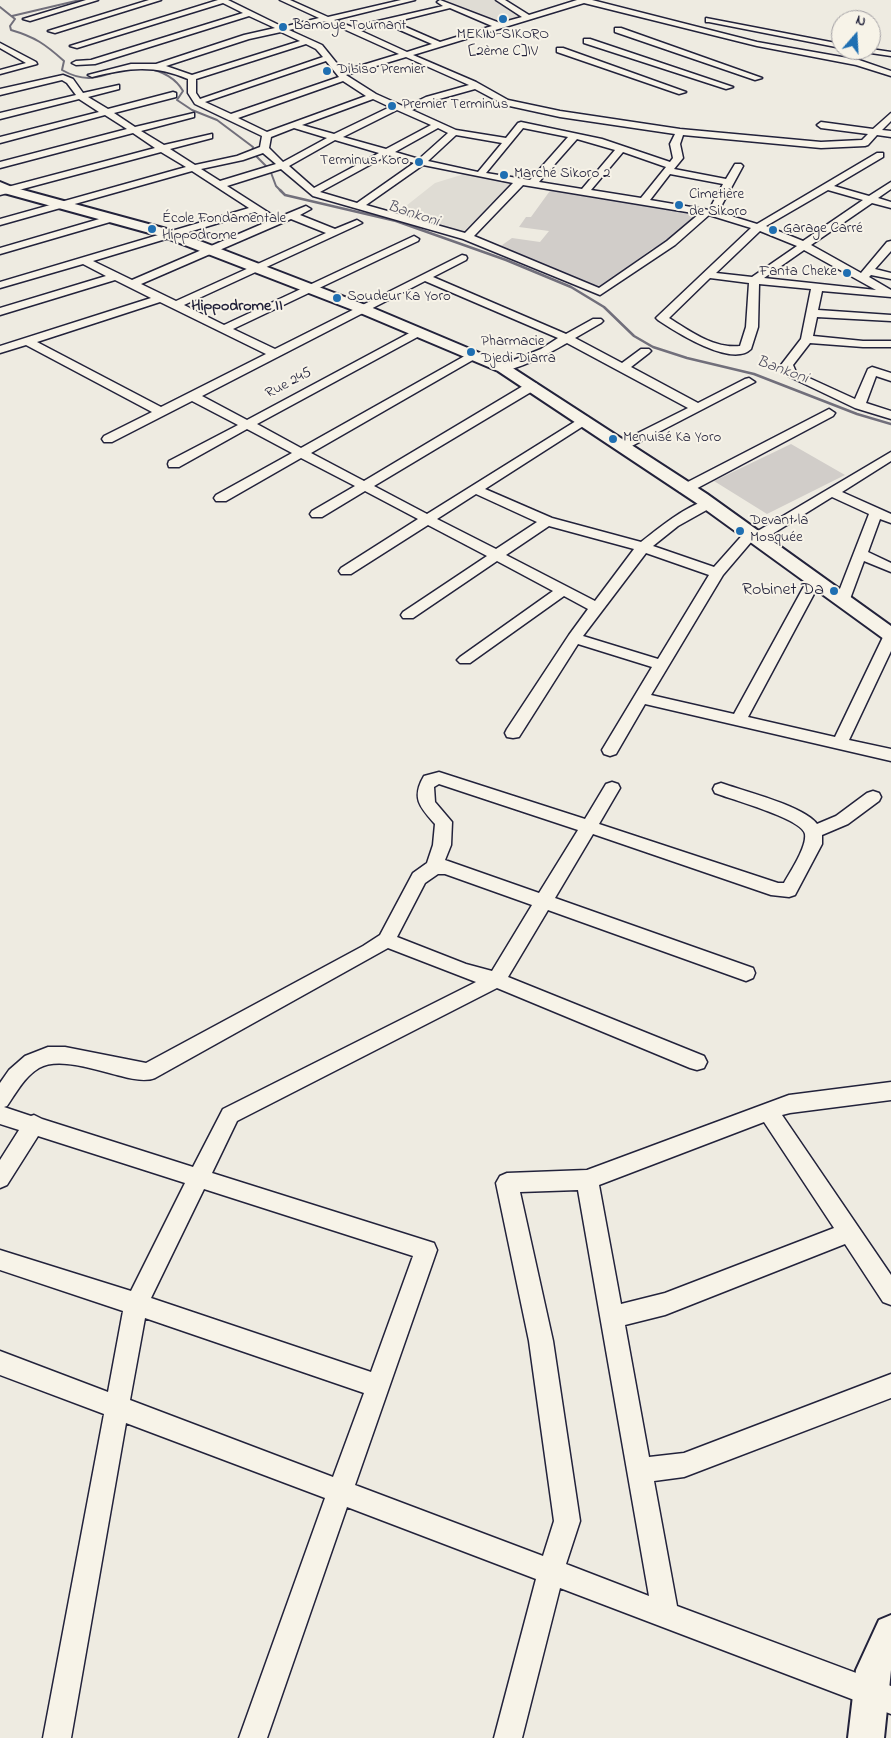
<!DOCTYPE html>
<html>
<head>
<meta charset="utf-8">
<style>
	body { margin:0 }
	#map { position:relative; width:891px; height:1738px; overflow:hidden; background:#eeebe1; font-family:"Indie Flower",sans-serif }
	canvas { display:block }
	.north { position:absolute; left:831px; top:10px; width:50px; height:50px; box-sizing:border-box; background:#f7f3e8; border:1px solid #a29fa3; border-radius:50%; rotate:19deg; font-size:14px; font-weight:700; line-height:20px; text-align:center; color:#22223b }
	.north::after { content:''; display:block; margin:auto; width:18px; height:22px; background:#1f6fb2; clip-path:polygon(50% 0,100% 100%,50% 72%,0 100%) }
</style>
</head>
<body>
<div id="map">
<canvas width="891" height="1738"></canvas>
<div class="north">N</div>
</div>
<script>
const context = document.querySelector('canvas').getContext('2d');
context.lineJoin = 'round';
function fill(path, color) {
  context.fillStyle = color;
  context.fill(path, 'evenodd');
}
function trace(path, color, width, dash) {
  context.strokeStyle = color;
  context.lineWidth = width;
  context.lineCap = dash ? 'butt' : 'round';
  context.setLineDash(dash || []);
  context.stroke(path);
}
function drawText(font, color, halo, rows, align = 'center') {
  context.font = font + ' "Indie Flower",sans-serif';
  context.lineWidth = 4;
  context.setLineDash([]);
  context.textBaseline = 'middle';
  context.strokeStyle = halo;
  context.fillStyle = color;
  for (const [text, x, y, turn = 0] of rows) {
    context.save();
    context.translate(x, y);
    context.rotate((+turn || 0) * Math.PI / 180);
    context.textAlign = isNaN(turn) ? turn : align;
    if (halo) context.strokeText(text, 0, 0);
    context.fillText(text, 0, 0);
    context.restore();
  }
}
fill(new Path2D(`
	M439,0H497L524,17L499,25Z
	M464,174L514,183L465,233L392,217L435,183Z`), '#dfdcd4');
fill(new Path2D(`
	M552,188L697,214L668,242L652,249L600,287L498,248L512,238L540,242L549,231L519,227L526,217H531Z
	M791,444L845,475L767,514L714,481Z`), '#d1cdc9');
trace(new Path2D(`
	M0,7L15,19L10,26L11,30C35,37 45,44 64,61L62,70C85,83 97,78 121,70
	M12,16L80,0
	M146,68C162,71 175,77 183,91L177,100L192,110L217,120L253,147L252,152L270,170L276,186L282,192`), '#716f7b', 2);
trace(new Path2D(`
	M280,190L285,195L396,221L506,260L571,287L604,307L634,336L653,347L687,358L754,374L857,414L891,424`), '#716f7b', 2.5);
const minor = new Path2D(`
	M86,0H98L30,21L23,19Z
	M149,0H161L55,33L48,31Z
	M218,0H228L283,27L319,18L280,0H290L328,17L401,0H415L334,20L352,27L443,6L437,2L440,0L500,23L522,17L496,0H505L529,15L577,0H592L757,42L859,60L891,71V76L856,65L757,46L584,3L413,55L476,82L508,100L560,111L680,129L821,142L862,140L868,134L821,128L817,125L821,122L873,129L891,113V121L882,130L891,131V137L877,135L868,145L865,146L821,148L683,135L680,144L683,158L674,169L726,179L735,164H741L743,166L718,212L757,224L877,153H883V157L834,186L869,196L891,182V189L878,198L891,202V208L872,203L811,245L861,273L887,242L891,241V251L875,269L891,273V279L871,275L869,277L891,290V297L822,291L818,310L891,315V321L817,317L813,336L863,341H891V347H863L810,343L793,365L796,372L855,399L868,369L872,367L891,373V381L876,376L866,403L891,411V419L855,408L788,376L781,365L801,339L811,289L759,284L758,327L751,349C732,368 676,332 658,320L656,318L658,316L751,228L709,215L675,245L600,295L463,239L313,196L281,169L227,186L277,218L306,206L311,209L300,215L335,229L357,220L362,223L184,305L224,325L414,236L419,239L418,241L233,329L275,349L462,255L466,256L467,258L466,260L433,277L566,334L593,319H601L603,321L601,323L575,338L622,363L641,349H649L651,351L649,353L631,367L698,403L745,379L749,378L755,382L626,449H618L616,446L618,443L688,408L567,343C555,350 512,374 499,370L497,368L499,366L541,349L558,338L425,281L202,396L247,420L415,330H423L425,332L423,334L257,424L301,448L470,353H478L480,355L478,357L311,453L364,481L528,383H536L538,386L536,389L374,486L427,514L584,416L588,417L590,420L588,423L485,489L552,518L641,542C654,532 696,497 712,501L714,504L712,507L678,526L653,546L714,567L746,531L751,530L756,532L891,452V461L842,492L891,514V523L880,519L868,552L891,563V572L864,561L850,599L848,602H838L836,599L869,514L832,497L761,541H752L723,575L651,695L734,714L808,579L810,576H820L822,579L748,717L835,737L884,635L886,632L891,630V651L849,740L891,749V761L645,704L616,754L610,756L604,754L602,750L652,667L578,644L519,737L513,738L507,737L505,733L507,729L569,635L588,609L564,596L470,663H460L457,660L460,657L553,591L497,561L413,618H403L401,615L403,612L487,556L428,525L351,574H341L339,571L341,568L418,519L365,491L322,517H312L310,514L312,511L355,486L301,458L226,501H216L214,498L216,495L292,453L247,429L179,467H169L168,464L169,461L238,425L192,401L112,442H104L102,439L104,436L152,412L26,345L0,353V346L151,298L115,280L0,315V308L106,276L83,264L0,288V282L249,208L192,171L0,225V219L186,167L161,152L0,195V189L155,148L133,133L0,168V162L127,129L105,115L0,143V137L99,112L79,99L0,119V113L76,95L67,83L62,80L0,95V89L63,75L73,79L83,93L119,85V89L88,97L108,109L173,92L176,93V97L114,113L135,127L194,113V117L141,131L164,145L212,134V138L170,149L195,165L237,156L260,147L262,136L195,104L188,93V79C153,64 128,68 92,77L88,75L131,64H156L244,35L275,28L249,16L95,64L76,65L72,63L76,61L91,60L243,13L223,3L77,48L70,46ZM450,8L492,26L440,42L394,22ZM326,21L399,54L343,71L322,45L289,30ZM386,24L432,44L407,52L359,30ZM281,32L300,41L192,75L166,66L249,39ZM306,44L316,49L323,57L200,99L196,93V79ZM406,57L469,85L426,97L405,107L376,94L346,75ZM326,61L339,77L231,114L205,102ZM343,81L366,96L267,132L238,118ZM475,89L505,105L560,117L675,134L670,144L673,158L670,162L602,139L521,122L518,123L506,138L456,130L412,110L432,101ZM373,99L390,107L334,134L302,125ZM397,110L431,125L386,149L343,137ZM294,128L327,138L283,162L269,148L271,137ZM438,128L448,133L419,159L395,152ZM523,128L568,137L530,180L486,173ZM456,135L502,143L478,172L428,161ZM577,139L615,150L582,189L539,182ZM335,140L379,153L314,188L289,166ZM623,152L666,167L641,198L591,190ZM263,153L276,164L220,181L201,169L243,160ZM388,155L414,163L357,203L320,192ZM423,165L513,183L465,233L366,205ZM670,174L723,184L709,210L650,200ZM523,185L699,214L667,241L599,288L474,236ZM828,190L863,200L803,241L766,226ZM255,212L269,221L132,280L93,261ZM291,219L326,233L176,301L141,284ZM760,231L797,246L752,277L716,273ZM804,250L876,290L764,278ZM710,278L749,283L746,327L740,346C714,349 690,331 669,318ZM160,302L266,354L161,407L37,342ZM476,494L537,522L496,549L437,519ZM549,526L634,549L595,601L506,555ZM646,553L709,575L658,659L583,636Z
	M706,18L841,44V48L709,22H706Z
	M615,28H621L762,78L755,80L615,32Z
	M584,39H590L733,87L726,89L584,43Z
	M0,43L36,62L37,64L0,74V70L26,63L0,48Z
	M557,48H563L686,92L679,94L557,52Z
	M871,49L891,52V56L864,52L860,50Z
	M113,215L117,216V220L0,254V248Z
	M829,409L835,413L833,416L690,492H680L678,489L680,486Z
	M439,772L585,819L606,784L612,782L618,784L620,788L599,824L778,883H784C790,872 807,847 805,834C803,819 730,799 715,793L713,789L715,785L721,783L727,785C748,792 805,807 817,824L836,816L867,793L873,791L879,793L881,797L879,801L848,824L822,835V844L795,895L789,897L771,895L593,834L555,898L753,968L755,973L753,978L746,981L548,910L508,977L704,1056L707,1062L704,1068L697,1070L690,1068L497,988L237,1121L212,1173L434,1243L437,1250L355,1485L543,1556L554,1521L529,1341L496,1183L500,1176L507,1173L587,1170L789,1095L891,1082V1100L790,1113L782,1115L891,1275V1305L883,1302L845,1244L665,1315L625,1325L649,1457L684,1453L891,1374V1398L684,1477L654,1481L677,1606L891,1686V1714L560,1588L522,1738H494L536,1579L347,1507L267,1738H239L325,1498L126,1423L71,1738H43L104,1414L0,1375V1351L108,1392L123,1311L0,1270V1250L131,1291L185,1183L38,1136L7,1185L0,1188V1160L19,1130L0,1124V1083L9,1070L25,1056L48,1047H65L146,1063L363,946L380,935L413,873L427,863L433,845L435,824C420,807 411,798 424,776ZM439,784L578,830L539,893L445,860L451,845L452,822L435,802L434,787ZM438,874H445L532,905L492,971L466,964L397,937L425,883ZM388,948L476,982L223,1109L193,1167L42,1119L34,1115L31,1116L4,1107L7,1106C16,1093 24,1077 39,1068C59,1056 99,1071 121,1076C132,1079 145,1082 155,1078ZM764,1122L834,1228L665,1293L621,1304L599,1185ZM204,1189L413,1256L371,1372L151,1298ZM578,1190L649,1596L566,1564L580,1521L553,1341L520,1192ZM145,1318L364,1393L333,1477L130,1400Z`);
const tertiary = new Path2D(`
	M0,182L12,187L174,231L368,306L508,365L707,494L891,626V641L884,639L695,502L498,371L358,312L164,237L4,193L0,191Z
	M891,1615V1670L884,1738H848L856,1670L879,1620Z`);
trace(minor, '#22223b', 3);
trace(tertiary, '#22223b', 4);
fill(minor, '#f7f3e8');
fill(tertiary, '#f7f3e8');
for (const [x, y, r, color] of [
	[503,19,5,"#1f6fb2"],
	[283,27,5,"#1f6fb2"],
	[327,71,5,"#1f6fb2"],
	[392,106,5,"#1f6fb2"],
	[419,162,5,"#1f6fb2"],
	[504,175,5,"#1f6fb2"],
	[679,205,5,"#1f6fb2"],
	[152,229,5,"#1f6fb2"],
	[773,230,5,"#1f6fb2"],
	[847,273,5,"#1f6fb2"],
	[337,298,5,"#1f6fb2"],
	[471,352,5,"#1f6fb2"],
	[613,439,5,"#1f6fb2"],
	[740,531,5,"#1f6fb2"],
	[834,591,5,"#1f6fb2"]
]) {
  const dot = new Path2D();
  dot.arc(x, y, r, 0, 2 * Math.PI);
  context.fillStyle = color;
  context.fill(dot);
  trace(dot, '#f7f3e8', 2);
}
drawText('15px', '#22223b', '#f7f3e8', [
	["Bamoye Tournant",293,27],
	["MEKIN-SIKORO",503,36,"center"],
	["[2ème C]IV",503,53,"center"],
	["Dibiso Premier",337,71],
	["Premier Terminus",402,106],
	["Terminus Koro",409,162,"right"],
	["Marché Sikoro 2",514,175],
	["Cimetière",689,196],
	["de Sikoro",689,213],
	["École Fondamentale",162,220],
	["Hippodrome",162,237],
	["Garage Carré",783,230],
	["Fanta Cheke",837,273,"right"],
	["Soudeur Ka Yoro",347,298],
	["Pharmacie",481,343],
	["Djedi Diarra",481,360],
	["Menuisé Ka Yoro",623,439],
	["Devant la",750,522],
	["Mosquée",750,539]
], 'left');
drawText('15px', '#22223b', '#f7f3e8', [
	["Rue 245",289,384,-28]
]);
drawText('italic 16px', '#504f60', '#f7f3e8', [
	["Bankoni",413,215,18],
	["Bankoni",782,371,20]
]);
drawText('bold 16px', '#22223b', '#f7f3e8', [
	["Hippodrome II",237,307]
]);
drawText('18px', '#22223b', '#f7f3e8', [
	["Robinet Da",824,591]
], 'right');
</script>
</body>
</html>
